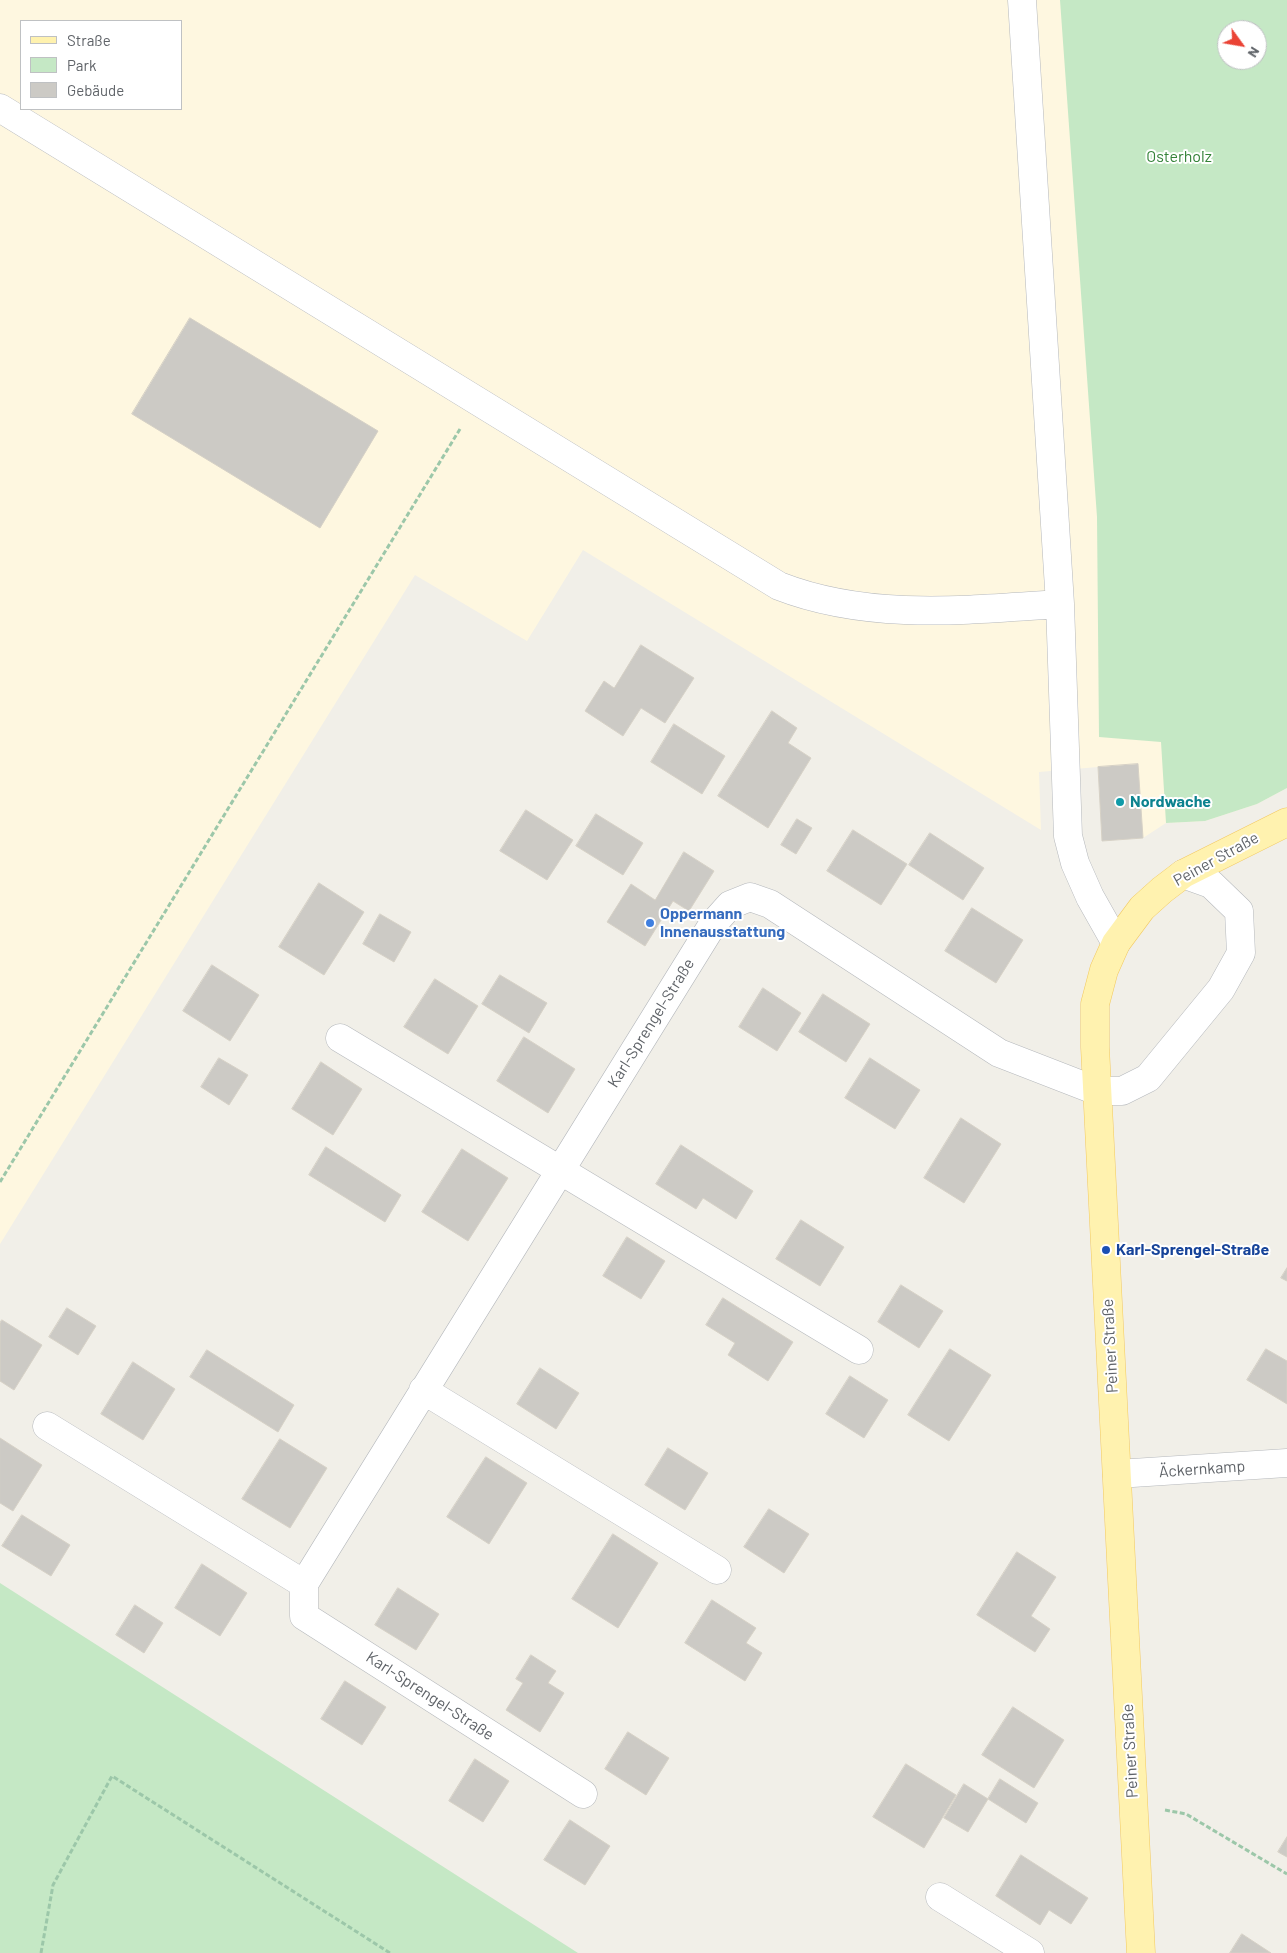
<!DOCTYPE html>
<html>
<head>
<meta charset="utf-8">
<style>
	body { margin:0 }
	#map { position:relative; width:1287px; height:1953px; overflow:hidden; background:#f1efe8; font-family:Barlow,sans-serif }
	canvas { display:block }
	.legend { position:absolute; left:20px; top:20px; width:162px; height:90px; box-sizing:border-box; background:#fff; border:1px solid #bfc1c3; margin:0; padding:6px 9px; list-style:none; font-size:15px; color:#5f6368 }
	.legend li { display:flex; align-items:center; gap:10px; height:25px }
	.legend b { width:25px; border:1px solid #bfc1c3 }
	.north { position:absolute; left:1217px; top:20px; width:50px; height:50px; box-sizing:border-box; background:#fff; border:1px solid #bfc1c3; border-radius:50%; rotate:122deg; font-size:14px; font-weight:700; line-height:20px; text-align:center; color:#5f6368 }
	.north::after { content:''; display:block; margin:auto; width:18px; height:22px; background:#ea4335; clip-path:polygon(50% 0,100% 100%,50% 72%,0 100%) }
</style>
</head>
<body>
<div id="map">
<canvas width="1287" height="1953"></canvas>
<ul class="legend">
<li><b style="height:6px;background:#fff2af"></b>Straße</li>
<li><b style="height:14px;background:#c5e8c5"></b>Park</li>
<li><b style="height:14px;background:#cccac5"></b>Gebäude</li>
</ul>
<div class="north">N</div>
</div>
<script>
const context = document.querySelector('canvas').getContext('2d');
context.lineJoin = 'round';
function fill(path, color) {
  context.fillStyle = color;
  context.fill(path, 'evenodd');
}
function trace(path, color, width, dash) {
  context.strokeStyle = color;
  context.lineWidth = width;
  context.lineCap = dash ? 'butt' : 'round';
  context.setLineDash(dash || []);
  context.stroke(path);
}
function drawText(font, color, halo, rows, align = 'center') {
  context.font = font + ' Barlow,sans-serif';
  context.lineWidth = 4;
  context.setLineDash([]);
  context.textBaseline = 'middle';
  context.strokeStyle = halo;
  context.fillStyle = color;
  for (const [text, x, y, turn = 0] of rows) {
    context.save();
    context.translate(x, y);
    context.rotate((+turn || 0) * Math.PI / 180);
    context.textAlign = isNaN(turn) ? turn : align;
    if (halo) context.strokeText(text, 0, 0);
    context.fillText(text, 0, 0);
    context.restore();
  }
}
fill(new Path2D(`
	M0,0H1287V788L1257,804L1205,821L1166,823L1143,838L1102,841L1098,767L1039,772L1041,830L583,550L527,641L415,575L0,1244ZM21,21H181V109H21ZM1227,30H1257V60H1227Z`), '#fef7e0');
fill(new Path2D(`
	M1060,0H1287V788L1257,804L1205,821L1166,823L1161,742L1099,737L1097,517ZM1227,30H1257V60H1227Z
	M0,1583L578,1953H0Z`), '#c5e8c5');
const building = new Path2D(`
	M190,318L378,431L320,528L132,414Z
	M641,645L694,678L665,723L641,708L623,736L585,711L604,681L614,688Z
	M772,711L797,728L788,743L811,758L768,828L718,796Z
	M674,724L725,756L702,794L651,762Z
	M1138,764L1143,838L1102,841L1098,767Z
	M526,810L573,840L547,880L500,851Z
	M596,814L643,843L623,875L576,846Z
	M797,819L812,828L796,854L781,845Z
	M853,830L907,864L881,905L827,871Z
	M930,833L984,868L963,900L909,865Z
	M684,852L714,871L689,911L673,901L645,946L607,922L631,884L655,900Z
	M319,883L364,912L324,975L279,947Z
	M972,908L1023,940L996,983L945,951Z
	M380,914L411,932L394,962L363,944Z
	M212,965L259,995L230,1041L183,1011Z
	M500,975L547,1003L529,1033L482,1004Z
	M435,979L478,1006L448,1054L404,1027Z
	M763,988L801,1013L777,1051L739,1027Z
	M823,994L870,1024L846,1062L799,1032Z
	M524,1037L575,1069L548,1113L497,1081Z
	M219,1058L248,1075L229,1105L201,1087Z
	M870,1058L920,1090L895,1129L845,1098Z
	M321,1062L362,1089L333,1135L292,1109Z
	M961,1118L1001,1144L964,1203L924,1178Z
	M681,1145L753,1191L736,1219L703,1198L696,1209L656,1184Z
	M326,1147L401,1195L385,1222L309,1175Z
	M462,1149L508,1178L468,1241L422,1212Z
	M801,1220L844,1247L820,1286L776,1259Z
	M627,1237L665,1261L641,1299L603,1276Z
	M1287,1268V1281L1281,1278Z
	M901,1285L943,1311L919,1348L878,1322Z
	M723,1298L793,1342L768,1381L728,1355L735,1343L706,1325Z
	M67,1308L96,1326L78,1355L49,1337Z
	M2,1320L42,1345L14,1390L0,1381V1323Z
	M950,1349L991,1375L949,1441L908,1415Z
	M1266,1349L1287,1361V1404L1247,1380Z
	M207,1350L294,1405L278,1432L190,1377Z
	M133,1362L175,1389L143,1440L101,1414Z
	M540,1368L579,1393L556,1429L517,1404Z
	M850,1376L888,1400L864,1438L826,1414Z
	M0,1438L42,1465L13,1511L0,1503Z
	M280,1439L327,1468L290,1528L242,1499Z
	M668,1448L708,1473L685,1510L645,1485Z
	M486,1457L527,1483L489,1544L447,1517Z
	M769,1509L809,1534L784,1573L744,1547Z
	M22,1515L70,1545L51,1576L2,1546Z
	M613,1534L658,1563L618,1628L572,1599Z
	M1017,1552L1056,1577L1031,1616L1050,1629L1035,1652L977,1615Z
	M202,1564L247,1593L220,1636L175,1608Z
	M398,1588L439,1614L416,1650L375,1625Z
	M712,1600L756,1628L746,1643L762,1653L745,1681L685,1643Z
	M135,1605L163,1623L144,1653L116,1635Z
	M531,1655L556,1671L548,1683L564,1693L540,1732L506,1710L523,1683L516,1679Z
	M345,1681L386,1707L362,1745L321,1719Z
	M1013,1707L1064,1740L1034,1788L982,1755Z
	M628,1732L669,1758L646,1795L605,1769Z
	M475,1759L509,1781L483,1822L449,1801Z
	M906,1764L956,1795L924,1848L873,1817Z
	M1000,1779L1038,1803L1026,1823L988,1799Z
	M964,1784L988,1799L968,1832L944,1818Z
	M570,1820L610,1846L585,1885L544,1860Z
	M1287,1837V1857L1278,1852Z
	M1021,1855L1088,1898L1071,1924L1049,1910L1040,1925L996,1896Z
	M1242,1934L1271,1953H1230Z`);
fill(building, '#cccac5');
trace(building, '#d6d1c6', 1);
const minor = new Path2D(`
	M1022,0L1060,604L1068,836L1075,863L1090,897L1116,943
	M0,108L779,586C869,621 966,610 1060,604
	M340,1038L859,1350
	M423,1390L717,1570
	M47,1426L304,1584V1616L583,1794
	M1117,1474L1287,1463
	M304,1584L713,924L730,905L750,897L770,904L999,1053L1097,1091H1122L1148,1078L1221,989L1241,953L1239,911L1211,884L1183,874
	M940,1897L1030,1953`);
const major = new Path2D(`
	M1141,1953L1095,1047V1004L1104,970L1116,943L1142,908L1162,890L1183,874L1287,822`);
trace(minor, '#b5b8bc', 29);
trace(major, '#f2c960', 29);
trace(new Path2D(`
	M0,1182L460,429
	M1165,1810L1186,1814L1287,1874
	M41,1953L53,1885L112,1776L390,1953`), '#9cc7a9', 3, [5, 2.5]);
trace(minor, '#fff', 28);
trace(major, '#fff2af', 28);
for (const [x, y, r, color] of [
	[1120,802,5,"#0f9aa8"],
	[650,923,5,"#3f7fe0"],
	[1106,1250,5,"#1a4fb4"]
]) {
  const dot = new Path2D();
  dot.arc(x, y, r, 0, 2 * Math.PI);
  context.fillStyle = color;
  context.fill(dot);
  trace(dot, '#fff', 2);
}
drawText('16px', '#348238', '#fff', [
	["Osterholz",1179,157]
]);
drawText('bold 16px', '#0d838f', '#fff', [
	["Nordwache",1130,802]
], 'left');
drawText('16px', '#5f6368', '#fff', [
	["Peiner Straße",1216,859,-29],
	["Karl-Sprengel-Straße",651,1023,-58],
	["Peiner Straße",1110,1346,-93],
	["Äckernkamp",1202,1469,-4],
	["Karl-Sprengel-Straße",430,1696,33],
	["Peiner Straße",1130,1751,-93]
]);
drawText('bold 16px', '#366cbe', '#fff', [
	["Oppermann",660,914],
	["Innenausstattung",660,932]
], 'left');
drawText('bold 16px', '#164399', '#fff', [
	["Karl-Sprengel-Straße",1116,1250]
], 'left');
</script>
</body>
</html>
